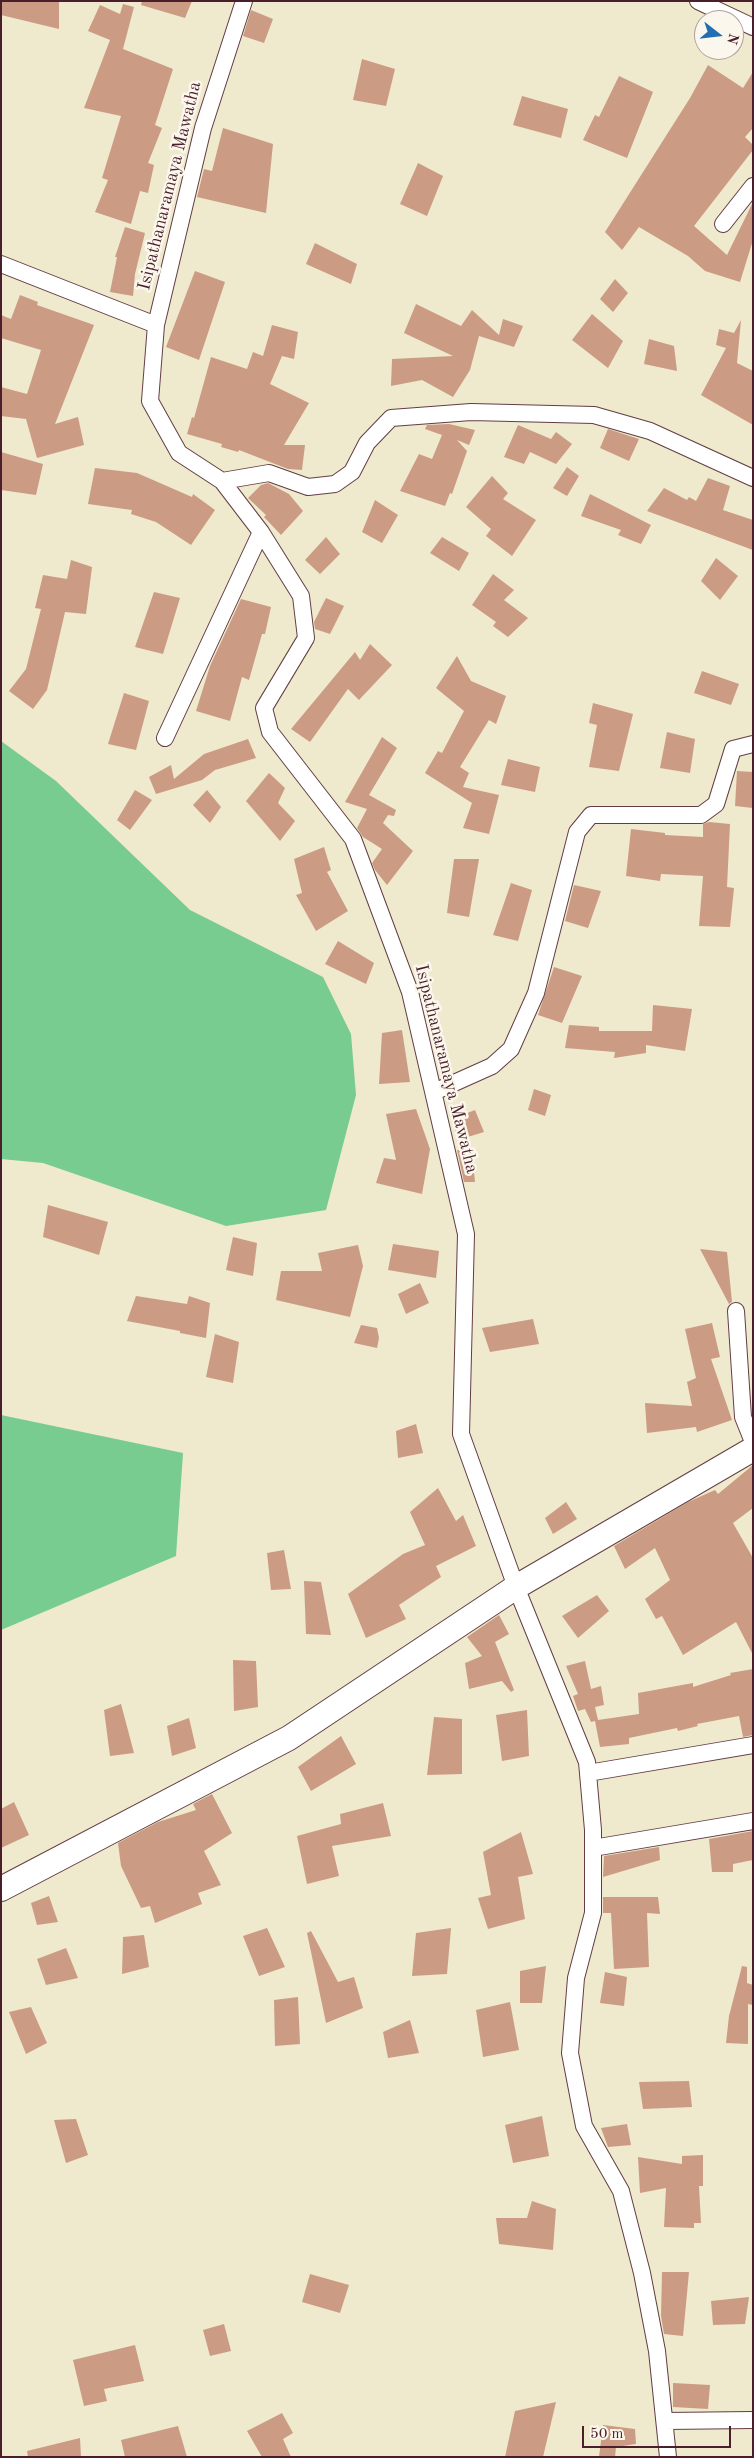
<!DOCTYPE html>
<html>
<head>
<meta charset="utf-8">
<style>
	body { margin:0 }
	#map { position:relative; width:754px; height:2458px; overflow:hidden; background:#efe9ce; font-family:"Old Standard TT",serif }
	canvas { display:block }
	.frame { position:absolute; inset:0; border:2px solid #4a1f2b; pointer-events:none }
	.north { position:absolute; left:694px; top:10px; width:50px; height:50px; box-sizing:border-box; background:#fbf7ec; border:1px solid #b4a19f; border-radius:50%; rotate:106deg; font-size:14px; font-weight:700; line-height:20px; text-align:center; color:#4a1f2b }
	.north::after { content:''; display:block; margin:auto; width:18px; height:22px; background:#1f6fb2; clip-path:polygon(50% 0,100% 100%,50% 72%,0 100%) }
	.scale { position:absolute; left:582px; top:2426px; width:149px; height:22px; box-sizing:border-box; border:2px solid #4a1f2b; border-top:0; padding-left:6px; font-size:15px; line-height:18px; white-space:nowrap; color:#4a1f2b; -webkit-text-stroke:4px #fbf7ec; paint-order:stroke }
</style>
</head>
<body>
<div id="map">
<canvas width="754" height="2458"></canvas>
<div class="frame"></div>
<div class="north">N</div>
<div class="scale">50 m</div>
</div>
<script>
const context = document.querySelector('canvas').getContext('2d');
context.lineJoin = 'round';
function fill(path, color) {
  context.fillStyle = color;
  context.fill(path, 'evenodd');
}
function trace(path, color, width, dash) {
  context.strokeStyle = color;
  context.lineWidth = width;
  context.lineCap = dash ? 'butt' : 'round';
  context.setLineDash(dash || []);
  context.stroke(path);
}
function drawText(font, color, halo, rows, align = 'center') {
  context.font = font + ' "Old Standard TT",serif';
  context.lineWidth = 5;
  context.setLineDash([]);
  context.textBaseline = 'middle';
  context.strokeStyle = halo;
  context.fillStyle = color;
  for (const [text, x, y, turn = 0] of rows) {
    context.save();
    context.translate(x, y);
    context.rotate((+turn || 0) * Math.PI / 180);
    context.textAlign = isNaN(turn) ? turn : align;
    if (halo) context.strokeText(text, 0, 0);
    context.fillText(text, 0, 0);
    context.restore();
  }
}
fill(new Path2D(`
	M1,741L56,781L190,910L323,977L351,1034L356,1095L326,1210L226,1226L43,1163L1,1159Z
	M1,1415L183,1453L176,1556L1,1630Z`), '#78cc8f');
fill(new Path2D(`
	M1,1H59V29L1,15Z
	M142,1H192L185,18L141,5Z
	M123,4L134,7L123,49L173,69L155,125L162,128L148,163L154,165L148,193L140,191L131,224L95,212L108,180L102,178L121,116L84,108L110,40L88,31L100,5L120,14Z
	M251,10L273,19L264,43L243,36Z
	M362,59L395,69L386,106L353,100Z
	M708,65L743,88L753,72V128L745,137L753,145V150L694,226L727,255L753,202V240L740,282L705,271L688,256L639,227L622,250L605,232L690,98Z
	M619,76L653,92L627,158L583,140L595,115L599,117Z
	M522,96L568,109L561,138L513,125Z
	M223,128L273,144L266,213L197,197L204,169L212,171Z
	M418,163L443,176L427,216L400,204Z
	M125,227L145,233L135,274L133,296L110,292L117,257H115Z
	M315,243L357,264L351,284L306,264Z
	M195,271L225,282L199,360L166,347Z
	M615,279L628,293L613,312L600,299Z
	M20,295L38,302L37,305L94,325L55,424L78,417L84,445L37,458L26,419L1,416V387L27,394L41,350L1,338V315L11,319Z
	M416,304L461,326L472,310L499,335L503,319L523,326L514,347L479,336L470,370L453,397L422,380L391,386L392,359L453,356L404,333Z
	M592,314L623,341L608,368L572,340Z
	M741,320L737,363L753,371V425L701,395L726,348L716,345L719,329L734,333Z
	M272,325L298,332L294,359L282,356L270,384L309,403L284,445H305L302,470L288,469L239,450L238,452L221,447L222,444L187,434L192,417L194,418L211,357L247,369L253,352L263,356Z
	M649,339L674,346L677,371L644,364Z
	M449,424L475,430L469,445L457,440L467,451L452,494L450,493L445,506L400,491L419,454L432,459L442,435L425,429L427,425Z
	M518,425L551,439L556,432L572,444L556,464L530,452L524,464L504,457Z
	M608,429L639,439L629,461L600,448Z
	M1,452L43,464L36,495L1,490Z
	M567,467L579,476L567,496L553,488Z
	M95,468L137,473L192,497L193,494L215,510L191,545L156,522L131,514L132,510L88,504Z
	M492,476L508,493L503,499L536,520L512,556L486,536L491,529L466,507Z
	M708,478L730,486L723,510L753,520V550L647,511L664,488L687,500L689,497L696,501Z
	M268,483L289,494L303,511L281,535L264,517L266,515L248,498L261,485Z
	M590,494L651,525L641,544L618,535L621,530L581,516Z
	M375,500L398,515L382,543L362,532Z
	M326,537L340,554L320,574L305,560Z
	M442,537L469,553L459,571L430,553Z
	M716,558L738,576L720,600L701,581Z
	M71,560L92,567L86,614L65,612L47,690L33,709L9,691L26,669L41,609L35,608L43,575L67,579Z
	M493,574L514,590L504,600L528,618L508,637L493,626L496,622L472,605Z
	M154,592L180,598L163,654L135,647Z
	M326,598L344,606L330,634L315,629L314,622Z
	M241,599L271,607L265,634H262L249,680L242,677L230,721L196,711L210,666Z
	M370,644L392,665L359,700L348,689L310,742L291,729L355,652L360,660Z
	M457,656L471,681L506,696L496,724L489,720L460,767L469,773L463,787L499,795L489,834L463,828L472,803L425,773L438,751L442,753L464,711L436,688Z
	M702,671L739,684L731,705L694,693Z
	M124,693L149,701L136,750L108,744Z
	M593,703L633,714L619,771L589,767L597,725L589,723Z
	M667,732L695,739L690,773L660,768Z
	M382,737L397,748L369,795L396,810L394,816L388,815L383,823L413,851L387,885L375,870L372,863L382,849L363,837L357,828L367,809L345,802Z
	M248,739L256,758L215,770L202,780L156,794L149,777L171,765L174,779L204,754Z
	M508,759L540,767L535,792L501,785Z
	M737,771L753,772V808L735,806Z
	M269,773L285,788L278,803L295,821L280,841L246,801Z
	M135,790L152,800L130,830L117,820Z
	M207,790L221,807L210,823L193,805Z
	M709,822L730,824L727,887L734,888L730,927L699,926L703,876L661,874L660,881L626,876L631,829L665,833V835L703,837V824Z
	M324,847L331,870L327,872L348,911L316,931L296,895L302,893L294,859Z
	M454,859H479L469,917L447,913Z
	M511,883L532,890L518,941L493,935Z
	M574,885L601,891L588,928L565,921Z
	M338,941L374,963L366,984L325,964Z
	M554,967L582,976L562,1023L538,1015Z
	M653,1005L692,1009L685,1051L646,1045V1053L614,1058L615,1052L565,1048L569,1025L599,1027V1031H652Z
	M402,1030L410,1082L379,1084L382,1033Z
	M534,1089L551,1095L545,1116L528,1110Z
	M416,1109L430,1149L422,1194L376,1183L384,1158L396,1160L386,1114Z
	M475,1110L484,1132L458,1140L452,1119Z
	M457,1150L472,1152L475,1182H464Z
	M48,1205L108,1222L99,1255L43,1237Z
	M233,1237L257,1243L253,1276L226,1270Z
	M393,1244L439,1251L436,1278L388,1270Z
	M358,1245L363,1266L350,1317L276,1300L281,1271H322L318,1253Z
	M700,1249L727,1252L732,1302L729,1304Z
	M420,1283L429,1303L406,1314L398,1294Z
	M136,1296L187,1304L189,1296L210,1303L206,1338L180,1333V1331L127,1321Z
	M533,1319L539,1344L490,1352L482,1328Z
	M712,1323L720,1357L711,1359L732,1420L697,1432L696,1427L647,1433L645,1403L692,1406L687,1382L696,1378L685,1329Z
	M361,1325L377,1328L379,1338L377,1348L354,1343Z
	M215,1334L239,1342L233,1383L206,1377Z
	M416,1424L423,1453L398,1458L396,1431Z
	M753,1465V1508L733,1523L753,1558V1655L736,1622L683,1655L662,1616L656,1619L645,1599L670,1580L655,1548L625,1569L614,1546L688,1502L715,1490L718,1494Z
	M438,1488L456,1521L463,1515L476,1546L436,1566L441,1577L399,1605L406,1619L366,1638L348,1594L403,1554L425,1545L410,1512Z
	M566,1502L577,1519L553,1534L545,1518Z
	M284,1550L291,1589L271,1590L267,1553Z
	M304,1581L321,1582L331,1635L306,1634Z
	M597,1595L609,1611L578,1638L562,1616Z
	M499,1615L509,1634L495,1642L514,1690L511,1692L502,1681L469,1689L465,1663L482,1656L467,1637Z
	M233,1660L256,1661L258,1707L234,1711Z
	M585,1661L591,1689L601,1686L604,1705L595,1707L598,1720L639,1714L638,1693L693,1683V1687L731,1675L730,1673L753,1669V1735L743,1737L739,1716L697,1724L698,1726L678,1731L677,1728L629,1738V1744L600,1747L595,1721L591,1722L585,1709L578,1711L573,1696L578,1694L566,1666Z
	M121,1704L134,1753L110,1756L104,1710Z
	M527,1710L529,1756L502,1761L496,1715Z
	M434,1717L462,1719V1774L427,1775Z
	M189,1718L196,1748L172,1756L167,1726Z
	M341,1736L356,1764L311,1791L298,1767Z
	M212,1794L232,1833L204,1851L221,1885L198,1893L202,1904L155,1923L150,1906L141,1908L121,1866L118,1843L158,1822L196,1810L193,1804Z
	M14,1802L29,1835L1,1848V1809Z
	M383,1803L391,1836L332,1846L339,1876L307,1884L297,1836L341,1824L340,1814Z
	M753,1831V1860L733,1864V1872H712L709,1839Z
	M521,1832L533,1874L518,1877L525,1919L488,1929L478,1898L491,1895L483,1852Z
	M659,1847L660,1860L603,1877L604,1856Z
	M49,1896L58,1922L37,1925L31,1903Z
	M603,1897H658L660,1914L647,1913L649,1967L614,1969L611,1913H603Z
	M267,1928L285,1967L259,1976L243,1936Z
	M451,1928L447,1974L412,1976L416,1933Z
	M311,1931L338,1982L354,1977L363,2008L326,2023L307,1933Z
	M144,1935L149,1967L122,1974L123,1937Z
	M66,1948L78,1978L46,1985L37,1959Z
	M546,1966L542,2003H520V1971Z
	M742,1966L747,1967V1983L753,1985V2005L748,2004V2044L726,2043L729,2016Z
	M605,1972L627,1977L624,2006L600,2003Z
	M298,1997L300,2044L275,2046L274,2000Z
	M510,2002L519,2050L483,2057L476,2010Z
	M31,2007L47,2043L26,2054L9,2012Z
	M410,2020L419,2053L388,2058L383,2032Z
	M689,2081L692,2107L643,2109L639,2082Z
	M542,2116L549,2156L513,2163L505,2125Z
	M76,2119L88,2155L66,2163L54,2120Z
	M627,2124L631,2145L608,2147L601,2128Z
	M703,2155V2186H699L701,2223H694V2228L664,2227L666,2188L640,2193L638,2157L682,2164V2156Z
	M532,2201L556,2209L553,2250L499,2244L496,2218H527Z
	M662,2272H689L683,2336L664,2334L661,2316Z
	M310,2274L349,2285L340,2313L302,2302Z
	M749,2297L745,2324L713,2325L711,2301Z
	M224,2324L231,2351L210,2356L203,2330Z
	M135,2345L144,2381L104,2389L107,2401L84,2406L73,2360Z
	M673,2383L710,2385L708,2409L673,2407Z
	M556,2402L543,2457H505L515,2411Z
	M282,2413L293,2433L283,2439L291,2457H262L247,2431Z
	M603,2425L635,2429L636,2444L616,2447L615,2457H599Z
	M178,2426L187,2457H125L121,2440Z
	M80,2438L81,2457H28L27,2451Z`), '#cb9c83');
const street = new Path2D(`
	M244,1L203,128L156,325L150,401L179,453L222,481L261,532L301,596L306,638L264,708L270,732L353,839L410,992L466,1234L461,1434L516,1587L587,1762L593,1830V1913L576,1978L570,2053L584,2126L621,2191L642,2273L657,2351L668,2457
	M698,1L753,27
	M723,224L753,186
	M1,264L156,325
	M222,481L269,473L308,487L335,484L352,472L367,443L391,418L471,412L594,415L650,431L753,478
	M165,738L261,532
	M434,1092L492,1066L511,1049L536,993L577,832L591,815H701L716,804L733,749L753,744
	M736,1311L743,1417L753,1442
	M588,1773L753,1745
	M593,1848L753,1821
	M665,2421L753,2420`);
const secondary = new Path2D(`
	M1,1889L289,1738L516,1587L753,1449`);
trace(street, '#633d43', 18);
trace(secondary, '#633d43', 26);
trace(street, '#fff', 16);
trace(secondary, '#fff', 24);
drawText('18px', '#4a1f2b', '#fbf7ec', [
	["Isipathanaramaya Mawatha",170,186,-76],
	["Isipathanaramaya Mawatha",446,1069,76]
]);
</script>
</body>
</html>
